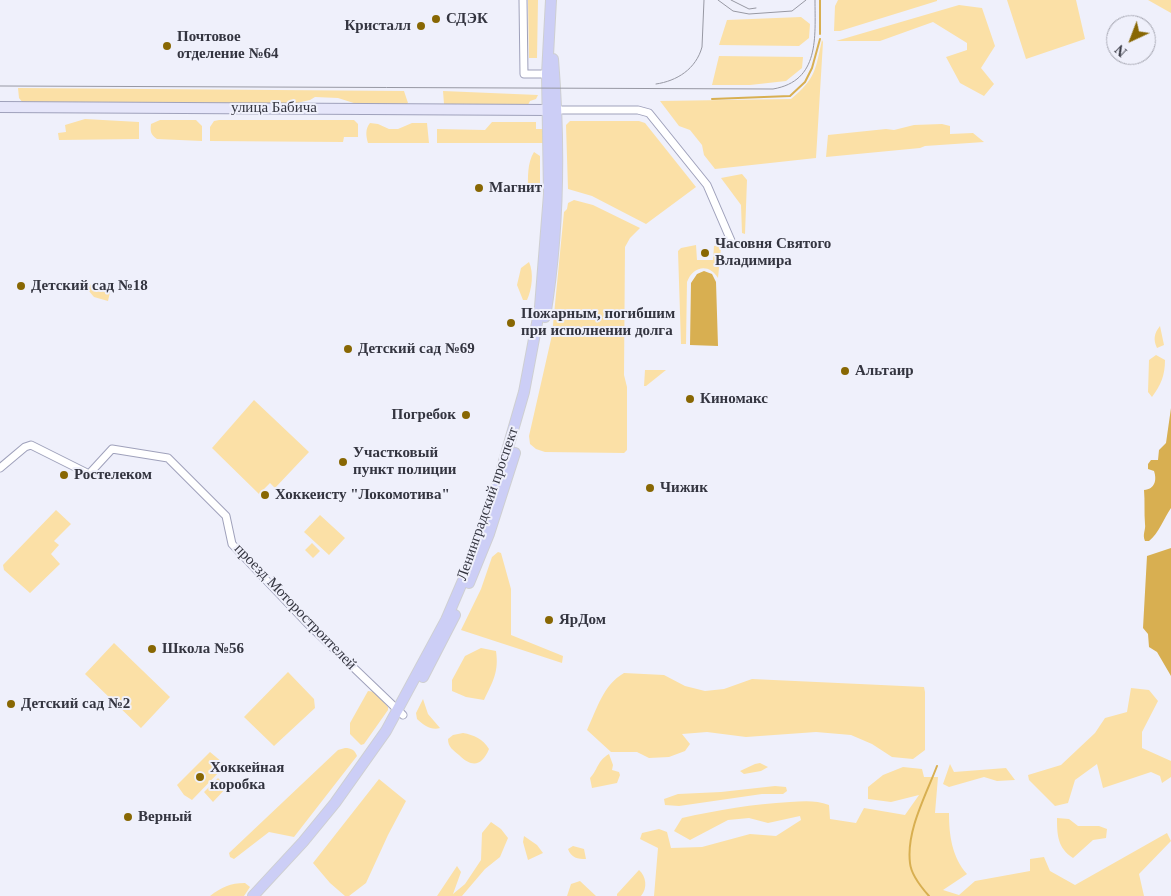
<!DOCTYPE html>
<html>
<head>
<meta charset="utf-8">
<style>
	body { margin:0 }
	#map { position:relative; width:1171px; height:896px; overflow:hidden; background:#eff0fb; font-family:"Times New Roman",serif }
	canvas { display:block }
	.north { position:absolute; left:1106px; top:15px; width:50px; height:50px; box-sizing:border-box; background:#eff0fb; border:1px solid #a4a5b0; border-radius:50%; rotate:223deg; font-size:14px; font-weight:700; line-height:20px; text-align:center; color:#343540 }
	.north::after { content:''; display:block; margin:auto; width:18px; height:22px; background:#886703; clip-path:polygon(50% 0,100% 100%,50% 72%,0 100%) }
</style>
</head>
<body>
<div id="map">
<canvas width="1171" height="896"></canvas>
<div class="north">N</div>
</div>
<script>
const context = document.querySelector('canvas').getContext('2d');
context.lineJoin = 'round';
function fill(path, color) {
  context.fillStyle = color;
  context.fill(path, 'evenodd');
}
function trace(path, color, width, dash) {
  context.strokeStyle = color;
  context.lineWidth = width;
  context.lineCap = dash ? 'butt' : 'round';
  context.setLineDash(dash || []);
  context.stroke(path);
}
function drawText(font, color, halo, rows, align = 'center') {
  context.font = font + ' "Times New Roman",serif';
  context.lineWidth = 4;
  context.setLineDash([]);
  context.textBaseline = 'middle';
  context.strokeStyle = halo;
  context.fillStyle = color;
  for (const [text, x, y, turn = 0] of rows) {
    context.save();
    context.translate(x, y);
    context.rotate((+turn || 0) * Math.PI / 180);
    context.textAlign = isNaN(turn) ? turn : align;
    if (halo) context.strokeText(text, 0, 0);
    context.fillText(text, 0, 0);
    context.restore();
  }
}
fill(new Path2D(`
	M528,0H538L537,58H529Z
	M838,0H937V1L840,31H834L835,6Z
	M1007,0H1076L1085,39L1026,59Z
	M1148,0H1171V13Z
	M959,5L982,8L995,46L981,68L994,84L984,96L960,83L946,57L967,50V43L933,22L880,41H836Z
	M801,17L810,24L809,38L799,46L719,45L727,20Z
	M822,40L823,42L816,158L715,169L704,155L702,145L690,130L679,126L660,101L791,99C816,78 815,71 822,40Z
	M719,56L803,57L802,68L786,81L750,85H712Z
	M18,88L404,91L408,103L405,105H360L338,98L315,97L310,100L292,104L23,103L19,98Z
	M443,91L538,95L536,99L530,101L528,105L444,104Z
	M85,119L139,122V139L59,140L58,133L66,132L65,125Z
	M160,120H196L202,126V141L157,139C151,135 150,132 151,124Z
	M219,120H354L358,124V137H344L343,142L210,141V127L214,121Z
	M570,121H639L645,123L696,187L646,224L592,196L568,189L566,125Z
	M492,122H536V129H546L547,143H437V129L485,130Z
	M370,123L378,124L389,129H398L412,123H427L429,143H368C366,136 365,129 370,123Z
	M942,124L950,126V134L973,133L984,142L925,146L920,148L826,157L828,135L886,129L894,130L914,125Z
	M534,152L540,156V183L536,193L533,194L528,190C528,178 527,163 534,152Z
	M742,174L747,180L745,234L742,233L741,205L721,178Z
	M574,200L593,205L640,228L630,238L625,247L624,375L627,387V450L624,453L545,452L536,449L530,444L529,436L552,335L564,212L567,209L568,203Z
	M696,245L697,260H713L714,246L719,245L721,248L718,278C709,263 693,266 687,282L686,344H681L678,251L681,248Z
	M529,262C534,273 532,289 527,300H523L517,285L521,268Z
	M91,284L110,292L108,301L94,297L88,290Z
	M1160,326L1164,345L1157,348C1153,340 1154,333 1160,326Z
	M1156,355L1165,360C1165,375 1161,385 1152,397L1148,392L1149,360Z
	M645,370H666L646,386H644Z
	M254,400L309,452L275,488L270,483L259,494L212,448Z
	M56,510L71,524L54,541L59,545L51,554L60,564L30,593L4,570L3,565Z
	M320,515L345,538L329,555L304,532Z
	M312,543L320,551L313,558L305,550Z
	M498,552L501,553L511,589V635L563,656L562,663L461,630L481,589L492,557Z
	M114,643L170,697L141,728L85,674Z
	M481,648L496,651C499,672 493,681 484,700L466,697L452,691V680L465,656Z
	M288,672L314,699L315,708L274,746L244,717Z
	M624,673L664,675L685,686L705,691L724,689L752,679L924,687L925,692V750L913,759L892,757L872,744L851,735L816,732L746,737L707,732L682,734L690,744L685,751L669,757L649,758L637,752H611L587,730C597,709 603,685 624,673Z
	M1131,688L1149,690L1158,701L1142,732V748L1171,761V777L1162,783L1160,776L1151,772L1103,788L1097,764L1075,780L1068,803L1055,806L1029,780L1028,775L1061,765L1095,733L1105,718L1127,712Z
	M368,691L375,692L388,707V710L364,744L361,745L350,734V723Z
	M423,699L428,714L440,728C432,731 423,725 417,719L416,713Z
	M463,733C474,735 483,739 489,749C482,766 472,768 459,755C453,750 448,747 448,739L453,735Z
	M345,748C351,748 355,750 357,756L294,837L269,832L234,859L230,857L229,853L338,750Z
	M210,752L222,762L223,768L192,800L184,795L177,785Z
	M609,754L613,765L612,770L619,772L620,775L617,783L592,788L590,778C599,768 597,761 609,754Z
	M760,763L768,767L761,771L744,774L740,771L755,764Z
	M950,764L954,772L1006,768L1015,780L997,781L984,777L949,787L943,784Z
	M903,767L922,769L924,777H938L935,813H949C949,835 952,857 967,874L943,890L959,895L975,881L1030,871V859L1044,857L1050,871L1075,885L1167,833L1171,841L1139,874L1144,896H654L658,848L640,839L642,833L659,829L667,832L671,848L702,847L750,834L776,836L801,820L800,816L768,823L749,818L728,820L690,840L674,831L682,818C718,810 753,804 790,802C804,801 816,800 829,805L830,819L856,823L864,808L905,815L919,795L891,802L868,799V787L883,775Z
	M218,778L227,787L213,802L204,792Z
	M379,779L406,801L388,835L366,883L349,896H345L330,883L313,863Z
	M775,786L786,787L787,791L783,794H762L679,806L665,805L664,799L678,794L721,792Z
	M1057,818L1069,819L1078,826H1099L1107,829L1106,838L1093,840L1073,858C1058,848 1057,836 1057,818Z
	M491,822L501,829L508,838L500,857L485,869L462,896H437L457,866L461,872L453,894L465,884L481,860L482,833Z
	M524,836L537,845L543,853L528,860L523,842Z
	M573,846L584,849L586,859C578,859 571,858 568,849Z
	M639,870C646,876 648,888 641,896H617V894Z
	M580,881L596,896H567L571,884Z
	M245,883L250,887L244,896H210C222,887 230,883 245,883Z`), '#fbe0a6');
fill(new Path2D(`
	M704,271L712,274L716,282L718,346L690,345L691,283L697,274Z
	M1171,408V508C1164,518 1159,533 1149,541H1145C1142,534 1146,530 1145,524C1144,513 1145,501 1144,490C1155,489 1157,480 1154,471L1148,469V464L1151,460H1158L1159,450L1166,443Z
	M1171,548V676L1157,652L1149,647L1148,634L1143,628L1147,556Z`), '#d8af51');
trace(new Path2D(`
	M820,0V34
	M712,99L790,96L805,82L812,68L820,39
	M929,896C921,887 911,875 910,863C906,831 926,795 937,766`), '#d8af51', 2);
const street = new Path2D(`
	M523,0L524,74H552
	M554,110H638L649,113L707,185L732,243
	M0,468L25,447L31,445L89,474L112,449L168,458L226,516L232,544L248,561L307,623L403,715`);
const secondary = new Path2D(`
	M0,107L548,110`);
const primary = new Path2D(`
	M545,317C559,232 560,145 553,59
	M469,583L489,534L515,453
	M423,677L455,615
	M253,896L303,842L335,803L386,731L446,620L464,578L494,496L524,392L540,307L549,194L547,74L551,0`);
trace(street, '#9fa1bb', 9);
trace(secondary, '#9fa1bb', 12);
trace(primary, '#cecfd1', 12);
trace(street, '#fff', 7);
trace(secondary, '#e6e6fa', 10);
trace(primary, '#cccef6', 10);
trace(new Path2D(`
	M718,0L733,11L749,14L792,11L806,0
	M731,0L749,9L756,8
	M656,84C677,81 696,69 702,47L704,0
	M0,86L773,89C820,81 815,37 815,0`), '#9798a3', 1);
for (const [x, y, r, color] of [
	[436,19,5,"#886703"],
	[421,26,5,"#886703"],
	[167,46,5,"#886703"],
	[479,188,5,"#886703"],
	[705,253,5,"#886703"],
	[21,286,5,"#886703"],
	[511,323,5,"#886703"],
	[348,349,5,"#886703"],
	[845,371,5,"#886703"],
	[690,399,5,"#886703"],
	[466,415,5,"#886703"],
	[343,462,5,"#886703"],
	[64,475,5,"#886703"],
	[650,488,5,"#886703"],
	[265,495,5,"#886703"],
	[549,620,5,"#886703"],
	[152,649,5,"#886703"],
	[11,704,5,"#886703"],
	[200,777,5,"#886703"],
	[128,817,5,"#886703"]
]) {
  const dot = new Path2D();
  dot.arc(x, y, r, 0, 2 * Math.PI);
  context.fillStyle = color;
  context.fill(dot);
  trace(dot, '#eff0fb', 2);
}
drawText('bold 15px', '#343540', '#eff0fb', [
	["СДЭК",446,19],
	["Кристалл",411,26,"right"],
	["Почтовое",177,37],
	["отделение №64",177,54],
	["Магнит",489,188],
	["Часовня Святого",715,244],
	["Владимира",715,261],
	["Детский сад №18",31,286],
	["Пожарным, погибшим",521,314],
	["при исполнении долга",521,331],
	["Детский сад №69",358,349],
	["Альтаир",855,371],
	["Киномакс",700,399],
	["Погребок",456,415,"right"],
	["Участковый",353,453],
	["пункт полиции",353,470],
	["Ростелеком",74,475],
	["Чижик",660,488],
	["Хоккеисту \"Локомотива\"",275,495],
	["ЯрДом",559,620],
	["Школа №56",162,649],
	["Детский сад №2",21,704],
	["Хоккейная",210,768],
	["коробка",210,785],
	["Верный",138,817]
], 'left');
drawText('15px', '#343540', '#eff0fb', [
	["улица Бабича",274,108],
	["Ленинградский проспект",488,504,-71],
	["проезд Моторостроителей",295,607,46]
]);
</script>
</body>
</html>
